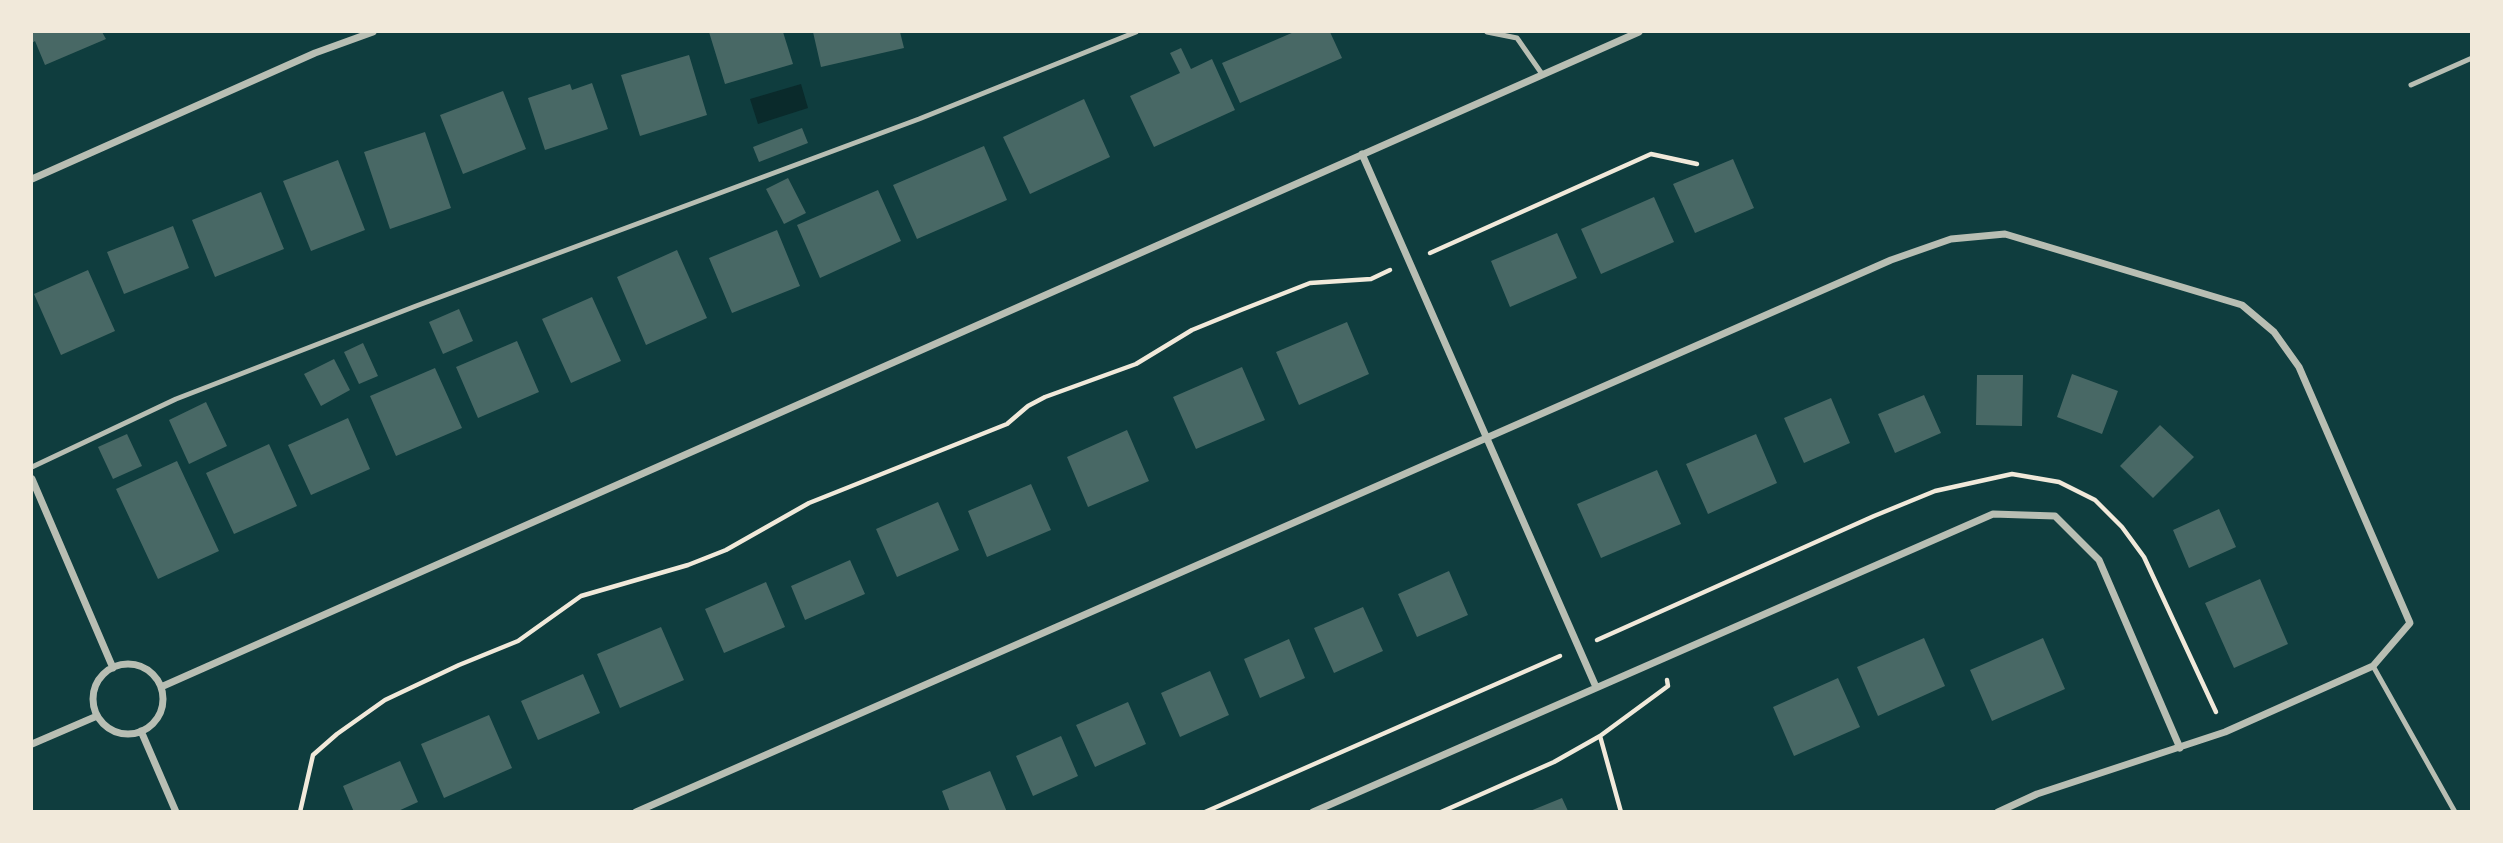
<!DOCTYPE html>
<html>
<head>
<meta charset="utf-8">
<style>
	body { margin:0 }
	#map { position:relative; width:2503px; height:843px; overflow:hidden; background:#0f3d3e; font-family:Poppins,sans-serif }
	canvas { display:block }
	.frame { position:absolute; inset:0; border:33px solid #f1e9da; pointer-events:none }
</style>
</head>
<body>
<div id="map">
<canvas width="2503" height="843"></canvas>
<div class="frame"></div>
</div>
<script>
const context = document.querySelector('canvas').getContext('2d');
context.lineJoin = 'round';
function fill(path, color) {
  context.fillStyle = color;
  context.fill(path, 'evenodd');
}
function trace(path, color, width, dash) {
  context.strokeStyle = color;
  context.lineWidth = width;
  context.lineCap = dash ? 'butt' : 'round';
  context.setLineDash(dash || []);
  context.stroke(path);
}
fill(new Path2D(`
	M801,84L808,108L758,124L750,99Z`), '#0a2a2b');
fill(new Path2D(`
	M32,32H102L106,39L45,65L35,41L32,43Z
	M709,32H783L793,64L725,84Z
	M813,32H900L904,48L821,67Z
	M1294,32H1330L1342,58L1240,103L1222,63Z
	M1181,48L1191,69L1212,59L1235,110L1154,147L1130,96L1180,73L1170,53Z
	M689,55L707,115L640,136L621,75Z
	M592,83L608,129L545,150L528,98L570,84L572,90Z
	M503,91L526,149L463,174L440,115Z
	M1084,99L1110,157L1030,194L1003,137Z
	M802,128L808,143L759,162L753,147Z
	M425,132L451,208L390,229L364,152Z
	M984,146L1007,200L917,239L893,185Z
	M1733,159L1754,208L1695,233L1673,184Z
	M338,160L365,230L311,251L283,181Z
	M788,178L806,213L784,224L766,189Z
	M878,190L901,241L820,278L797,225Z
	M261,192L284,249L215,277L192,220Z
	M1654,197L1674,242L1601,274L1581,229Z
	M173,226L189,268L124,294L107,252Z
	M777,230L800,286L732,313L709,258Z
	M1557,233L1577,278L1510,307L1491,261Z
	M677,250L707,318L646,345L617,277Z
	M88,270L115,331L61,355L34,294Z
	M592,297L621,361L571,383L542,319Z
	M459,309L473,341L443,354L429,322Z
	M1347,322L1369,374L1299,405L1276,352Z
	M517,341L539,392L478,418L456,367Z
	M363,343L378,376L359,384L344,352Z
	M334,359L350,390L321,406L304,374Z
	M1242,367L1265,420L1196,449L1173,397Z
	M435,368L462,428L396,456L370,396Z
	M2072,374L2118,391L2102,434L2057,417Z
	M1977,375H2023L2022,426L1976,425Z
	M1924,395L1941,433L1895,453L1878,414Z
	M1831,398L1850,443L1804,463L1784,418Z
	M206,402L227,446L189,464L169,420Z
	M348,418L370,469L311,495L288,445Z
	M2160,425L2194,457L2153,498L2120,466Z
	M1127,430L1149,481L1088,507L1067,457Z
	M127,434L142,466L113,479L98,447Z
	M1756,434L1777,483L1708,514L1686,464Z
	M269,444L297,506L234,534L206,473Z
	M177,461L219,551L158,579L116,489Z
	M1657,470L1681,524L1601,558L1577,504Z
	M1031,484L1051,530L987,557L968,511Z
	M938,502L959,550L897,577L876,529Z
	M2219,509L2236,547L2189,568L2173,530Z
	M850,560L865,594L805,620L791,586Z
	M1449,571L1468,615L1417,637L1398,594Z
	M2260,579L2288,644L2234,668L2205,603Z
	M766,582L785,627L724,653L705,609Z
	M1363,607L1383,651L1334,673L1314,628Z
	M661,627L684,680L620,708L597,654Z
	M1924,638L1945,686L1878,716L1857,667Z
	M2043,638L2065,689L1992,721L1970,670Z
	M1289,639L1305,678L1260,698L1244,659Z
	M1210,671L1229,715L1180,737L1161,693Z
	M583,674L600,713L538,740L521,701Z
	M1838,678L1860,727L1794,756L1773,707Z
	M1128,702L1146,744L1095,767L1076,725Z
	M489,715L512,768L444,798L421,744Z
	M1061,736L1078,776L1033,796L1016,756Z
	M400,761L418,802L396,812H354L343,786Z
	M990,771L1007,812H950L942,791Z
	M1562,798L1568,811H1530Z`), '#486865');
trace(new Path2D(`
	M1430,253L1651,154L1697,164
	M1597,640L1874,516L1935,491L2012,474L2059,482L2095,500L2122,527L2144,557L2216,712
	M300,812L313,755L337,734L385,700L459,665L518,641L581,596L688,565L726,550L809,503L1007,424L1028,406L1045,397L1136,364L1192,330L1241,310L1310,283L1371,279L1390,270
	M1205,812L1560,656
	M1441,812L1554,762L1600,736
	M1621,812L1600,736L1668,686L1667,680`), '#f1e9da', 4.5);
trace(new Path2D(`
	M1487,32L1517,38L1542,74
	M2411,85L2472,58
	M32,467L176,399L416,306L919,119L1136,32
	M2373,666L2455,812`), '#b8beb3', 5);
trace(new Path2D(`
	M1362,154L1596,687
	M32,179L315,53L373,32
	M32,479L113,668
	M93 699a35 35 0 1 1 70 0a35 35 0 1 1-70 0Z
	M161,687L1639,32
	M141,731L176,812
	M32,744L97,716
	M636,812L1891,260L1951,239L2005,234L2242,305L2274,332L2299,367L2410,623L2373,666L2225,732L2037,794L1998,812
	M1313,812L1993,514L2055,516L2099,560L2180,748`), '#b8beb3', 7);
</script>
</body>
</html>
